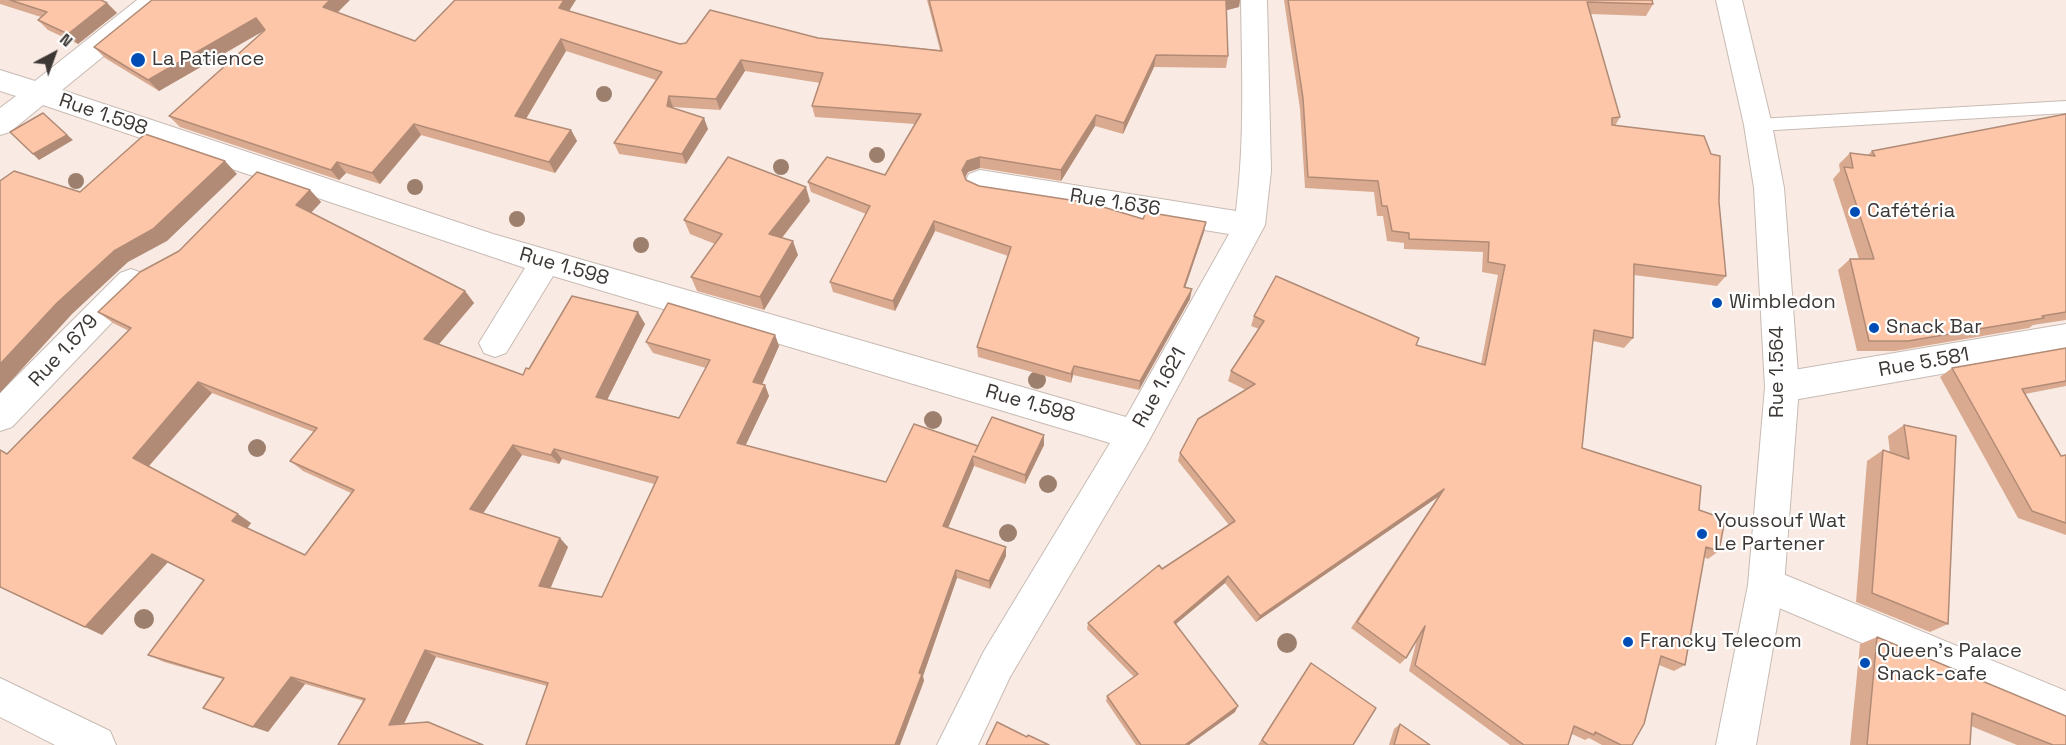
<!DOCTYPE html>
<html>
<head>
<meta charset="utf-8">
<style>
	body { margin:0 }
	#map { position:relative; width:2066px; height:745px; overflow:hidden; background:#f9ebe4; font-family:"Space Grotesk",sans-serif }
	canvas { display:block }
	.north { position:absolute; left:24px; top:24px; width:60px; height:60px; -webkit-text-stroke:4px #fff; paint-order:stroke; rotate:41deg; font-size:16px; font-weight:700; line-height:24px; text-align:center; color:#3d3835 }
	.north::after { content:''; display:block; margin:auto; width:21px; height:27px; background:#3d3835; clip-path:polygon(50% 0,100% 100%,50% 72%,0 100%) }
</style>
</head>
<body>
<div id="map">
<canvas width="2066" height="745"></canvas>
<div class="north">N</div>
</div>
<script>
const context = document.querySelector('canvas').getContext('2d');
context.lineJoin = 'round';
function trace(path, color, width, dash) {
  context.strokeStyle = color;
  context.lineWidth = width;
  context.lineCap = dash ? 'butt' : 'round';
  context.setLineDash(dash || []);
  context.stroke(path);
}
function fill(path, color) {
  context.fillStyle = color;
  context.fill(path, 'evenodd');
}
function drawText(font, color, halo, rows, align = 'center') {
  context.font = font + ' "Space Grotesk",sans-serif';
  context.lineWidth = 4.5;
  context.setLineDash([]);
  context.textBaseline = 'middle';
  context.strokeStyle = halo;
  context.fillStyle = color;
  for (const [text, x, y, turn = 0] of rows) {
    context.save();
    context.translate(x, y);
    context.rotate((+turn || 0) * Math.PI / 180);
    context.textAlign = isNaN(turn) ? turn : align;
    if (halo) context.strokeText(text, 0, 0);
    context.fillText(text, 0, 0);
    context.restore();
  }
}
const lane = new Path2D(`
	M2066,101V113L1758,131L1750,125L1758,119Z`);
const street = new Path2D(`
	M137,0H168L164,7L62,90L493,234L1126,417L1229,234L980,194L969,190L965,182L969,174L980,170L1236,211C1245,141 1242,70 1241,0H1267L1271,171L1265,225L1146,446L1010,677L978,745H937L984,651L1110,443L553,276L506,353L495,357L484,353L479,343L525,268L43,105L10,132L0,135V108L16,96L0,91V70L35,81Z
	M131,269L142,273L147,282L142,291L12,427L0,431V393L120,273Z
	M2066,324V352L1782,402L1770,397L1765,387L1770,377L1782,372Z
	M1766,567L2066,691V729L1753,597L1748,585L1753,573Z`);
const secondary = new Path2D(`
	M1716,0H1742L1772,125L1784,188L1799,387L1784,585L1756,745H1716L1748,585L1765,387L1754,188L1744,125Z
	M0,678L110,731L116,745H55L0,717Z`);
trace(lane, '#c8bbb4', 2);
trace(street, '#c8bbb4', 2);
trace(secondary, '#c8bbb4', 2);
fill(lane, '#fff');
fill(street, '#fff');
fill(secondary, '#fff');
context.fillStyle = '#9d7f6d';
for (const [x, y, r] of [
	[604,94,8],
	[877,155,8],
	[781,167,8],
	[76,181,8],
	[415,187,8],
	[517,219,8],
	[641,245,8],
	[1037,380,9],
	[933,420,9],
	[257,448,9],
	[1048,484,9],
	[1008,533,9],
	[144,619,10],
	[1287,643,10]
]) {
  context.beginPath();
  context.arc(x, y, r, 0, 2 * Math.PI);
  context.fill();
}
fill(new Path2D(`
	M0,0H101L107,3L117,13L78,44L48,30L38,20L41,17L0,4Z
	M927,0H1240L1239,7L1226,10L1228,56L1226,68L1154,67L1123,134L1095,126L1061,181L980,168L968,172L965,178L966,180L979,186L1143,219L1206,222L1204,232L1185,287L1190,299L1139,390L1073,375L1071,383L978,357L977,347L1008,256L935,231L895,311L833,292L830,282L866,214L811,192L808,182L885,175L915,124L815,117L812,106L820,83L745,71L720,110L673,107V108L708,129L686,164L619,154L614,143L656,80L566,51L526,119L571,130L577,141L555,173L421,135L380,184L346,173L339,180L180,127L169,116L265,30L159,91L105,58L94,47L337,13L415,41L569,11L680,44L818,38L940,50Z
	M1284,0H1652L1653,4L1646,16L1590,14L1620,117L1615,126L1719,202L1726,276L1717,286L1634,275L1633,338L1624,348L1593,341L1582,448L1699,510L1719,551L1708,559L1704,557L1685,665L1674,671L1659,665L1632,745H1602L1589,738L1585,740L1572,734L1568,745H1510L1409,671L1417,639L1406,658L1400,664L1351,628L1438,497L1256,622L1225,583L1176,624L1235,712L1189,745H1136L1106,701L1107,696L1134,677L1087,629L1088,623L1162,569L1229,525L1178,461L1180,453L1246,390L1228,381L1231,371L1259,329L1251,326L1254,316L1416,345L1481,364L1498,275L1482,272L1483,252L1404,249V243L1387,241L1383,216H1377L1374,192L1305,188L1300,109Z
	M2066,114V320L2033,325L2029,328L1895,351H1857L1838,270L1850,259H1859L1833,179L1840,171L1839,164L1850,153L1868,155L1872,151Z
	M310,190L321,202L311,213L465,291L474,303L439,344L523,375L529,369L645,324L607,400L679,418L706,368L653,353L646,342L775,335L779,346L762,385H765L769,396L745,445L886,482L978,446L1044,435V445L1025,484L974,466L948,528L1006,556L990,589L957,578L923,676L924,681L547,686L436,657L338,745L364,701L305,684L268,732L223,679L164,662L148,655L204,580L168,562L102,635L7,454L129,331L113,323L98,312ZM212,393L314,432L290,461L303,471L351,493L305,555L247,528L251,523L149,466ZM522,455L559,464L562,459L654,484L602,597L550,588L568,547L483,513Z
	M810,201L782,238L798,255L764,310L697,291L691,277L715,244L690,234L684,220Z
	M2066,348V386L2025,394L2061,456L2066,455V535L2018,518L1940,377L1952,368Z
	M1904,425L1948,624L1930,632L1856,602L1867,461L1883,450L1890,453L1888,436Z
	M1877,637L2066,745H2017L1971,726L1970,745H1850L1860,644Z
	M1311,663L1353,745H1258Z
	M1400,724L1430,745H1389L1394,729Z`), '#daaa90');
fill(new Path2D(`
	M330,0H350L331,19L323,7Z
	M564,0H576L564,19L559,8Z
	M1226,0H1240L1239,7L1224,11Z
	M107,3L117,13L78,44L68,34Z
	M256,18L265,30L159,91L148,80Z
	M561,39L566,51L521,127L515,116Z
	M1156,55L1154,67L1123,134L1124,123Z
	M741,60L745,71L720,110L716,99Z
	M669,96L673,107L671,117L667,106Z
	M43,113L73,140L39,160L33,154Z
	M1096,115L1095,126L1061,181V170Z
	M704,118L708,129L686,164L682,154Z
	M414,124L421,135L380,184L372,173Z
	M571,130L577,141L555,173L549,162Z
	M980,157V168L968,172L963,181L962,170L967,161Z
	M225,161L237,174L167,241L128,262L72,314L0,393V364L57,303L114,251Z
	M337,162L346,173L339,180L331,170Z
	M806,187L810,201L774,248L769,234Z
	M310,190L321,202L307,217L296,205Z
	M934,221L935,231L895,311L893,301Z
	M1206,222L1204,232L1182,297L1184,287Z
	M793,241L798,255L764,310L760,297Z
	M1192,289L1190,299L1139,390L1140,381Z
	M465,291L474,303L434,350L424,339Z
	M638,312L645,324L603,408L596,397Z
	M775,335L779,346L758,393L753,382Z
	M1074,366L1073,375L1071,383V374Z
	M198,382L212,393L148,467L133,458Z
	M765,385L769,396L742,453L737,443Z
	M1044,435V445L1025,484V475Z
	M513,445L522,455L480,518L470,509Z
	M554,449L562,459L559,464L551,455Z
	M973,456L974,466L945,535L943,526Z
	M1444,489L1438,497L1256,622L1260,616Z
	M238,514L251,523L246,530L232,521Z
	M560,538L568,547L548,594L539,586Z
	M1006,547V556L990,589L989,581Z
	M152,554L168,562L102,635L85,627Z
	M956,570L957,578L923,676L924,681L900,745H895L919,673Z
	M1228,576L1225,583L1171,628L1174,622Z
	M425,650L436,657L401,730L389,725Z
	M291,677L305,684L268,732L253,727Z
	M1238,706L1235,712L1189,745H1185Z`), '#b18b76');
const building = new Path2D(`
	M10,0H101L107,3L68,34L38,20L47,12Z
	M152,0H330L323,7L415,41L455,0H564L559,8L680,44L686,43L710,10L818,38L942,51L929,0H1226L1228,56L1156,55L1124,123L1096,115L1061,170L980,157L967,161L962,170L966,180L979,186L1090,203L1143,219L1146,212L1206,222L1184,287L1192,289L1140,381L1074,366L1071,374L977,347L1011,247L934,221L893,301L830,282L870,206L808,182L827,157L885,175L921,114L812,106L823,73L741,60L716,99L669,96L667,106L704,118L682,154L614,143L662,72L561,39L515,116L571,130L549,162L414,124L372,173L337,162L331,170L169,116L265,30L256,18L148,80L94,47Z
	M1288,0H1652L1653,4L1587,2L1620,117L1612,118V125L1704,136L1711,154L1720,156L1719,202L1726,276L1634,264L1633,338L1594,330L1582,448L1701,486L1699,510L1725,519L1719,551L1706,547L1685,665L1661,656L1644,724L1632,745H1621L1595,732L1594,735L1574,726L1568,745H1524L1415,665L1425,626L1406,658L1357,622L1444,489L1260,616L1228,576L1174,622L1238,706L1185,745H1141L1107,696L1138,674L1088,623L1159,565L1162,569L1235,521L1180,453L1198,419L1255,384L1231,371L1264,321L1254,316L1276,276L1419,338L1416,345L1485,365L1505,265L1488,262L1489,242L1409,239V233L1392,231L1387,206H1382L1378,181L1308,177L1303,98Z
	M43,113L67,135L33,154L10,132Z
	M2066,114V312L2042,316L2044,318L1908,341H1869L1850,259H1874L1844,167L1853,168L1850,153L1875,156L1872,151Z
	M145,134L225,161L153,229L114,251L57,303L0,364V181L14,171L80,192Z
	M728,157L806,187L769,234L793,241L760,297L691,277L722,234L684,220Z
	M257,172L310,190L296,205L465,291L424,339L523,375L526,368L529,369L572,296L638,312L596,397L679,418L710,360L646,342L668,303L775,335L753,382L765,385L737,443L886,482L914,424L978,446L975,452L992,417L1044,435L1025,475L973,456L943,526L1006,547L989,581L956,570L919,673L922,674L895,745H526L548,683L425,650L389,725L428,722L483,745H338L365,699L291,677L253,727L203,708L224,678L148,655L204,580L152,554L85,627L0,587V450L7,454L131,328L98,312L140,272L179,251ZM198,382L317,428L290,461L354,490L305,555L232,521L238,514L133,458ZM513,445L551,455L554,449L658,477L602,597L539,586L560,538L470,509Z
	M2066,348V381L2022,389L2061,456L2066,455V523L2032,511L1952,368Z
	M1904,425L1956,436L1948,624L1872,593L1883,450L1909,459Z
	M1877,637L2066,716V745H2053L1972,713L1970,745H1867Z
	M1311,663L1376,708L1353,745H1268L1262,740Z
	M997,722L1027,737L1028,735L1049,745H986Z
	M1400,724L1430,745H1394Z`);
fill(building, '#fdc6a8');
trace(building, '#b18b76', 1.5);
for (const [x, y, r, color] of [
	[138,60,8,"#004db6"],
	[1855,212,6,"#004db6"],
	[1717,303,6,"#004db6"],
	[1874,328,6,"#004db6"],
	[1702,534,6,"#004db6"],
	[1628,642,6,"#004db6"],
	[1865,663,6,"#004db6"]
]) {
  const dot = new Path2D();
  dot.arc(x, y, r, 0, 2 * Math.PI);
  context.fillStyle = color;
  context.fill(dot);
  trace(dot, '#fff', 2);
}
drawText('20px', '#3d3835', '#fff', [
	["La Patience",152,60],
	["Cafétéria",1867,212],
	["Wimbledon",1729,303],
	["Snack Bar",1886,328],
	["Youssouf Wat",1714,522],
	["Le Partener",1714,545],
	["Francky Telecom",1640,642],
	["Queen's Palace",1877,652],
	["Snack-cafe",1877,675]
], 'left');
drawText('20px', '#3d3835', '#fff', [
	["Rue 1.598",103,115,19],
	["Rue 1.636",1115,203,9],
	["Rue 1.598",564,267,16],
	["Rue 1.679",64,351,-47],
	["Rue 5.581",1924,363,-10],
	["Rue 1.564",1778,372,-90],
	["Rue 1.621",1160,388,-61],
	["Rue 1.598",1030,404,16]
]);
</script>
</body>
</html>
